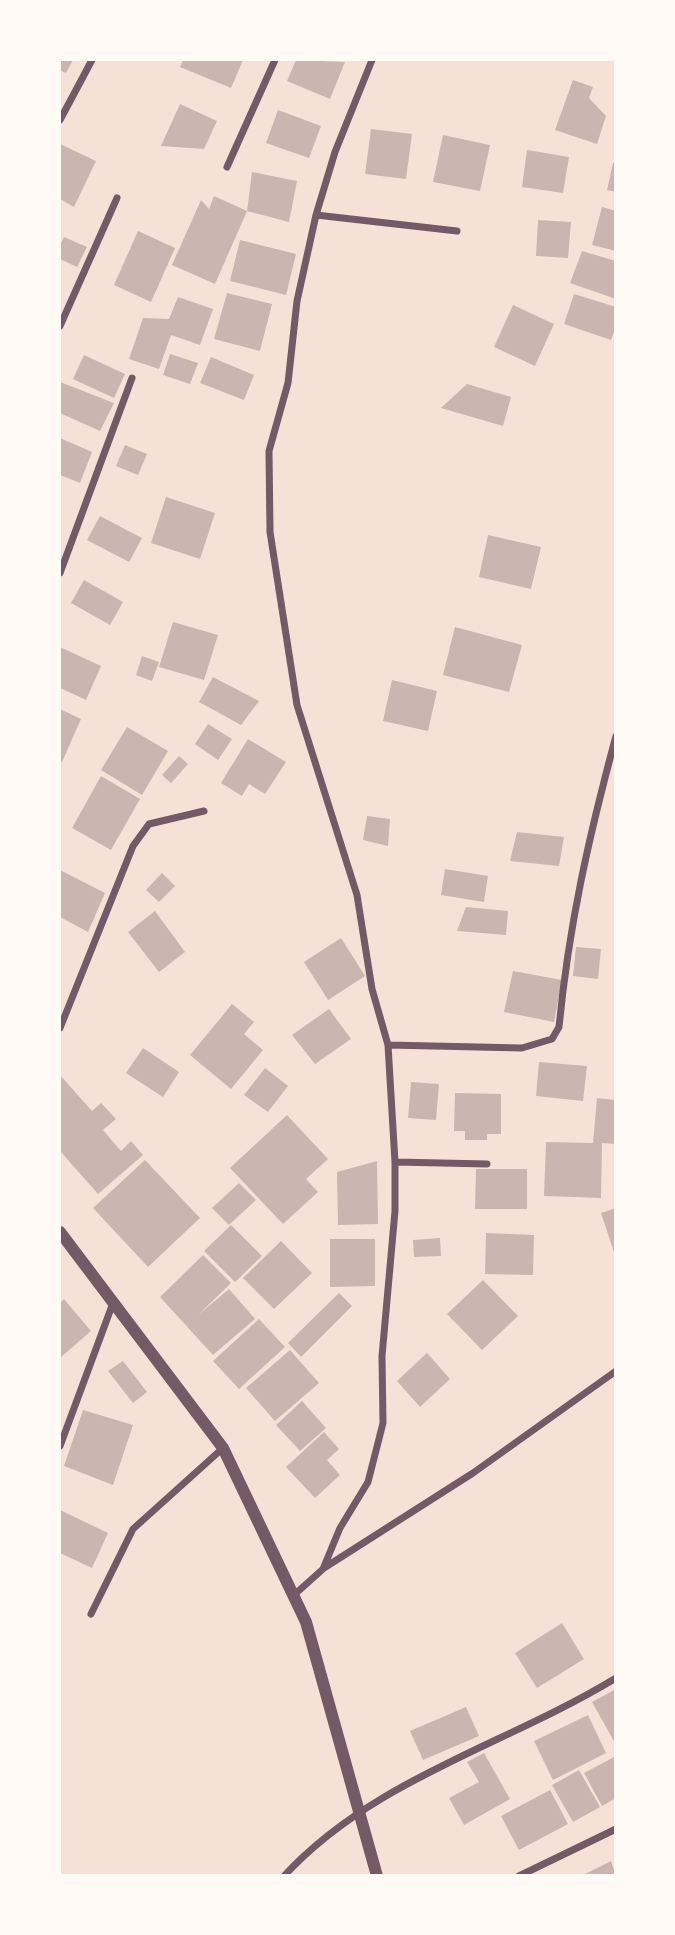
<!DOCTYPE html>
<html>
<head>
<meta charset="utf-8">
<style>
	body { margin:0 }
	#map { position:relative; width:675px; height:1935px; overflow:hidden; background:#f7e1d7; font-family:"Sofia Sans Condensed",sans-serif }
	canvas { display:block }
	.frame { position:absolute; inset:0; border:61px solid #fffaf5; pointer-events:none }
</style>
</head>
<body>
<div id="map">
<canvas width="675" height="1935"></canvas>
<div class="frame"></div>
</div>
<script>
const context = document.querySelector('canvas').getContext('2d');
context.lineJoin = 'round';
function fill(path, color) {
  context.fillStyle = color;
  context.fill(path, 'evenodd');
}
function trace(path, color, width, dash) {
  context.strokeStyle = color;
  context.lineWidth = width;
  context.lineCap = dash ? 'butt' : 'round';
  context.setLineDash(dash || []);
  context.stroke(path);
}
fill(new Path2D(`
	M60,60H73L66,73L60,70Z
	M183,60H243L231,88L180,67Z
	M296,60L345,62L330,99L287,81Z
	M573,80L593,87L589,98L606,116L597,144L555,130Z
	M180,104L217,121L204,149L161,146Z
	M278,110L321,126L309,158L266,143Z
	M371,129L412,134L406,179L365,174Z
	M443,135L490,145L480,191L433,182Z
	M60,144L96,161L74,207L60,199Z
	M527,150L569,157L563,193L522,187Z
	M613,163H616V192L607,190Z
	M252,172L297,181L289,222L247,211L215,284L172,265L201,200L209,209L214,196L247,211Z
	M602,207L616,211V251L592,245Z
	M538,220L571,222L568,258L536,256Z
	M138,231L175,248L151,302L114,285Z
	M64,237L87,247L77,267L60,259V245Z
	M240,240L296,254L286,295L230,281Z
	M582,251L616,261V299L570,283Z
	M227,293L272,304L260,351L214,339Z
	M574,294L616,307V327L611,340L564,324Z
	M178,297L213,309L200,345L171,335L159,369L129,359L143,318L169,319Z
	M513,305L554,324L535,366L494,347Z
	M170,354L198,363L190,384L163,375Z
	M84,355L125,374L114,398L73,379Z
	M211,357L254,375L244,400L200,383Z
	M60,382L114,403L100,431L60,413Z
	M467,384L511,397L503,426L441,408Z
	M60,438L92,452L80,483L60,475Z
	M125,445L147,454L138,475L116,466Z
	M166,497L215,513L200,559L151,543Z
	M100,516L142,538L129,562L87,540Z
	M488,535L541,547L531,589L479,577Z
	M84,580L123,602L110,625L71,603Z
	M173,622L218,635L204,680L159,667Z
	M455,627L522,645L509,692L443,675Z
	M60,647L101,666L86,700L60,688Z
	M142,656L159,662L152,681L136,675Z
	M213,677L259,701L241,725L199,702Z
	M392,680L437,691L428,731L383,721Z
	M60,709L81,719L62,762L60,761Z
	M208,724L232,739L218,760L195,744Z
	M127,727L168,751L142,795L101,770Z
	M248,739L286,762L265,794L249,784L242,796L221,783Z
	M179,756L188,764L171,783L162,775Z
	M101,776L140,799L111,850L72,828Z
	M367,816L390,819L388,846L363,840Z
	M517,832L564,837L559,866L510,861Z
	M445,869L488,876L484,902L441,895Z
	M60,870L105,893L88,932L60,917Z
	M162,873L175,886L159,902L146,890Z
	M466,907L508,911L506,935L457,931Z
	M155,911L185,952L159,972L128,932Z
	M341,938L365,976L328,1000L304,962Z
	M576,947L601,949L598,979L573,976Z
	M513,971L562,980L554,1022L504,1012Z
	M232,1004L254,1022L244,1034L263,1050L231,1089L190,1055Z
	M329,1009L351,1039L315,1064L292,1035Z
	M143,1048L179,1072L163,1097L126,1073Z
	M539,1062L587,1066L583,1101L536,1096Z
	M265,1068L288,1086L268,1112L244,1095Z
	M60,1075L92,1111L101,1103L116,1119L103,1130L121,1151L131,1141L143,1155L98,1194L60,1151Z
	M411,1082L439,1084L436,1120L408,1118Z
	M455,1093L501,1094V1134H487V1140H465V1131H454Z
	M597,1098L616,1100V1144L602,1143L601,1198L544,1196L546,1142L593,1143Z
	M287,1115L328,1159L306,1179L318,1192L283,1224L230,1168Z
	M145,1160L200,1218L148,1267L93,1208Z
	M377,1161L378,1224L338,1225L337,1172Z
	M476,1169H527V1209H475Z
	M239,1183L256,1200L229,1225L212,1208Z
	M616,1208V1255H615L601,1213Z
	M231,1225L262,1256L235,1282L204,1251Z
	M486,1233L534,1235L533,1275L485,1274Z
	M440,1238L441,1256L414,1257L413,1240Z
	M330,1239H375V1286L330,1287Z
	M281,1241L312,1273L274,1309L243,1278Z
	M203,1255L231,1283L198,1315L229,1289L255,1319L213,1355L160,1297Z
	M483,1280L518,1316L482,1350L447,1314Z
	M339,1293L352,1306L301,1357L288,1343Z
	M64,1299L91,1331L60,1358V1303Z
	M259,1319L285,1347L239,1389L213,1361Z
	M290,1350L319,1383L275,1421L246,1388Z
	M427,1353L450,1379L420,1407L397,1381Z
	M123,1361L147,1392L133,1403L108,1371Z
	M302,1401L326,1428L300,1451L276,1425Z
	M83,1410L133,1425L113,1485L64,1466Z
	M324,1432L339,1449L327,1460L340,1475L315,1498L286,1467Z
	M60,1510L108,1533L92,1568L60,1553Z
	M562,1623L584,1659L537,1688L515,1653Z
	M616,1689V1745L592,1702Z
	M466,1707L479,1736L423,1760L410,1731Z
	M588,1715L606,1753L553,1780L534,1741Z
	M484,1753L510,1799L464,1825L449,1798L479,1782L467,1762Z
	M616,1756V1798L602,1806L584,1773Z
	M579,1770L600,1807L573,1822L552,1785Z
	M550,1790L568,1824L519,1850L501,1816Z
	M611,1861L616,1876H581Z`), '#ccb4b1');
trace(new Path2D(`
	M60,120L92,60
	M227,167L275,60
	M316,215L457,231
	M60,326L117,198
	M60,573L132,378
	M60,1028L133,846L149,824L204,811
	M388,1045L522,1048L552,1039L559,1027C569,924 589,836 616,736
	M395,1162L487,1164
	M60,1446L113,1303
	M324,1568L473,1473L616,1371
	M294,1595L323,1569L340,1528L368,1482L383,1423L382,1356L395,1211V1162L388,1045L372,989L357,895L297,705L270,532L269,451L288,383L297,301L316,215L335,152L372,60
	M91,1614L133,1529L223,1448
	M284,1876C373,1779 506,1745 616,1678
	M519,1876L616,1829`), '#755966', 7);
trace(new Path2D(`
	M60,1232L223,1448L306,1622L377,1876`), '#755966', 12);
</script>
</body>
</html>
